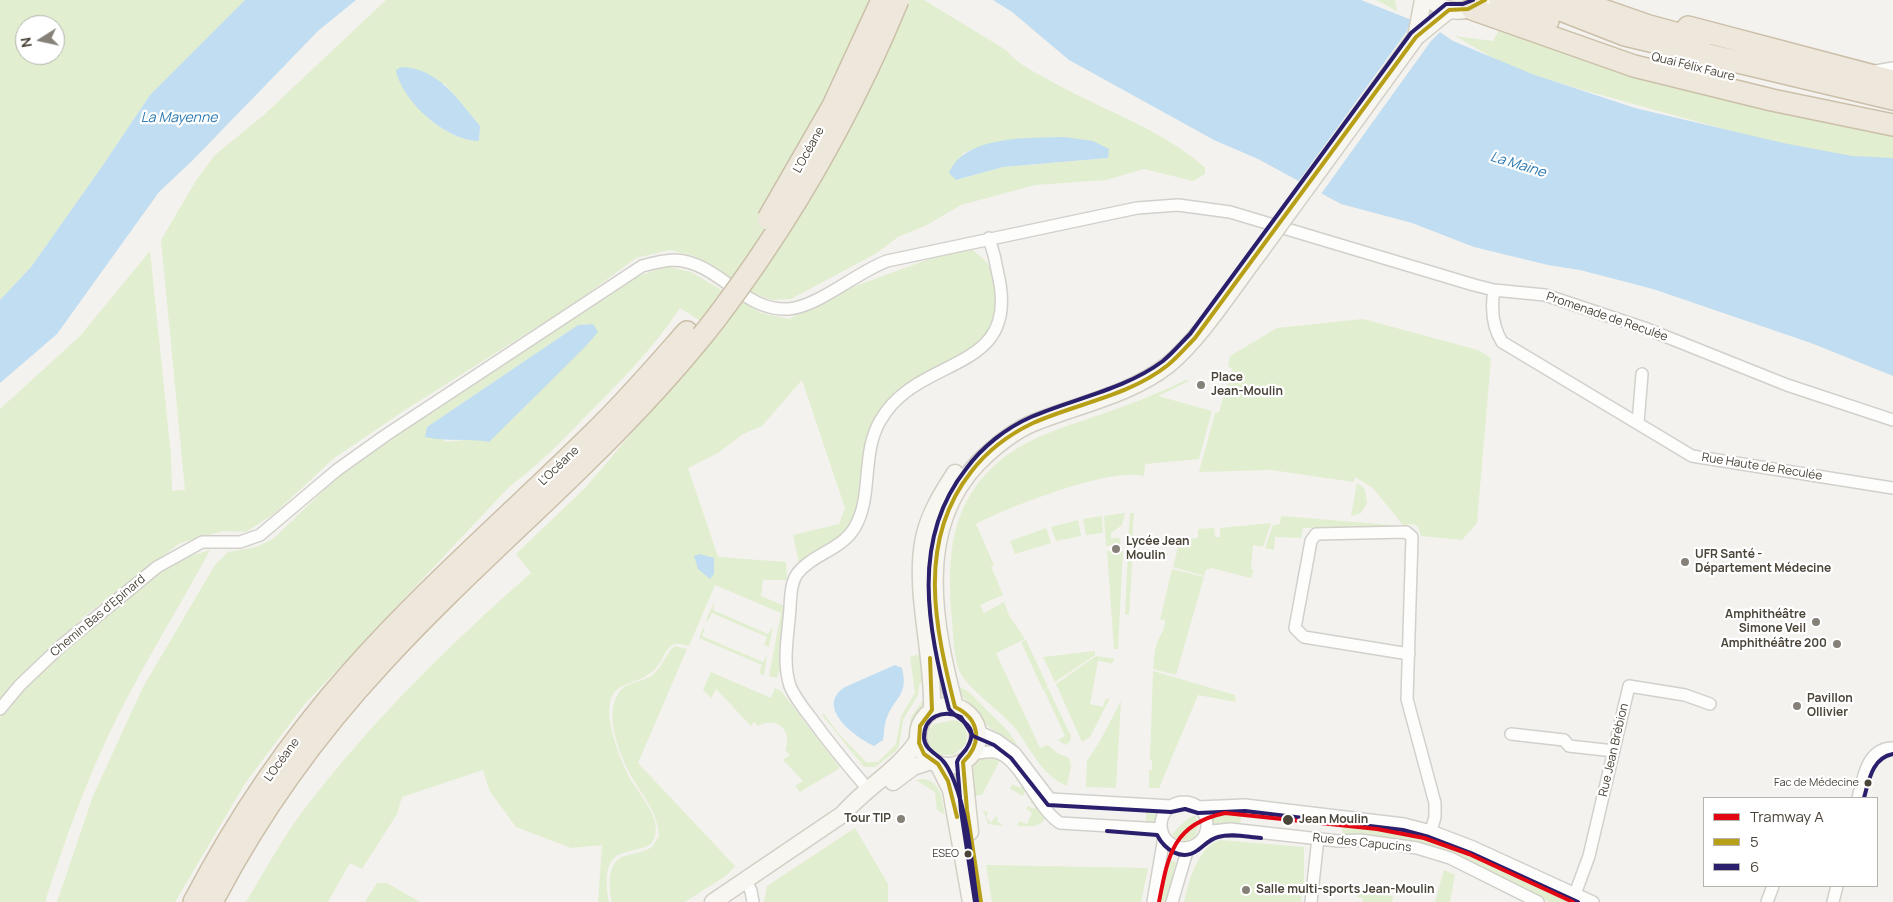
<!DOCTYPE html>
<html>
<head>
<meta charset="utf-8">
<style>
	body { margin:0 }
	#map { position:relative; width:1893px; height:902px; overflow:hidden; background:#f4f2ee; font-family:Manrope,sans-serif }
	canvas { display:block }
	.legend { position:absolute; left:1703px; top:797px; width:175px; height:90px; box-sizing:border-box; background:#fff; border:1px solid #b7b4b0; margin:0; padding:6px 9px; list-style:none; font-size:15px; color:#4b4439 }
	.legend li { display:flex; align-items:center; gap:10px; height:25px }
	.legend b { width:25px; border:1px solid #b7b4b0 }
	.north { position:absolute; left:15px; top:15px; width:50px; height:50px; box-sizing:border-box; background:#fff; border:1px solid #b7b4b0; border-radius:50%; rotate:260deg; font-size:14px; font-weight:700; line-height:20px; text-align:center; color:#4b4439 }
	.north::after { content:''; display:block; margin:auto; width:18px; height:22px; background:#868178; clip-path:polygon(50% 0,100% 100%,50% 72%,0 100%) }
</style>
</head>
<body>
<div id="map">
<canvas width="1893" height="902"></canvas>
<ul class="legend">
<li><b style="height:6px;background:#e30613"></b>Tramway A</li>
<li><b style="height:6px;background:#b7a017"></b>5</li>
<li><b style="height:6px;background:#291f6c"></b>6</li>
</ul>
<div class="north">N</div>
</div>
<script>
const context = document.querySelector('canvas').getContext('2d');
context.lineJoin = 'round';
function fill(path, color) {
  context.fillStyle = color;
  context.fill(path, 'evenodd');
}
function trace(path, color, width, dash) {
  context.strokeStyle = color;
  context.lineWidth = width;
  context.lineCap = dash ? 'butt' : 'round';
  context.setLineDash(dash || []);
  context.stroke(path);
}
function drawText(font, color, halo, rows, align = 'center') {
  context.font = font + ' Manrope,sans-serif';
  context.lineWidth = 4.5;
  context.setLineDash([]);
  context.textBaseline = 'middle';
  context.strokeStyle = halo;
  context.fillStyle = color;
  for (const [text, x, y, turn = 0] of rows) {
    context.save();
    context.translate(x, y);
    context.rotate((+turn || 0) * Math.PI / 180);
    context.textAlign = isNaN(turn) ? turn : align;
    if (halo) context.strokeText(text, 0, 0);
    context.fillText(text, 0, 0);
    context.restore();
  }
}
fill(new Path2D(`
	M0,0H245L150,95L103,165L31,267L0,300ZM25,25H55V55H25Z
	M386,0H924L1006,50C1017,64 1033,71 1049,80C1097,108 1165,130 1205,168V174L1193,181L1144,169L1106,180L1035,185L961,205L927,225L898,237L877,253L791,299L772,300L752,293L694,256L670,250L636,258L575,303L405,410L333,459L275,513L246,532L223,531L180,543L83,617L0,703V409L80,336L150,251L171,456L172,491L185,490L161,240L197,179L215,155L265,114ZM444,83L480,126L479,141C460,141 446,131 431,121ZM1064,137L1108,158L1003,167L957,180L963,153C997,140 1028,138 1064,137Z
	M1376,0H1395L1397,11Z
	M1499,30L1629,74L1893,135V163L1800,150L1576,88L1511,68L1455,36L1493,41Z
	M973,250C978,255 986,260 989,266C997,282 999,305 994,322C986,350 925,369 903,387C894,393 884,406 878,415C854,449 869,497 846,531C836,546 814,554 799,563L793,535L839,524L845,508L802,380L762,426L743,434L718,453L688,468L718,557L786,562L787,580H763L761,596L787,607L784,671H779L777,678L769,676L781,613L715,585L689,646C664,637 668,657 654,670C632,691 603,675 611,726C614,742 620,758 627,773C636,792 668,822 651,844C641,850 631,850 620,854C603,861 606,888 609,902H598L602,845L571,848L516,827L489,790L483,770L402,797L397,814L362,869L350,863L328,902H246C266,869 285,833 309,803C375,718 450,644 531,573L516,554L586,487L718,332L680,308C653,349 617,385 582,420C559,444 536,467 509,487L304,705L246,782L175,902H57L93,796L143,687L215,565L228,552L256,547L273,539L350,465L630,280L665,266L691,272L761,313L789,319L853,287L940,255ZM593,324L489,442L474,439L446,442L427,427L578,325Z
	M1363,319L1478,350L1491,358L1477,523L1462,540L1421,536L1418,527L1414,524L1403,525L1373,488L1355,477L1354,482L1271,470L1199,472L1215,413L1219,412L1232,368L1228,367L1230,356L1277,328Z
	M1186,380L1189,381L1158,396L1212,411L1199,459L1145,464L1144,476C1110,467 1008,507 976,524L994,565L991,566L1003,595L980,605L984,613L1004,602L1009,615L1025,639L996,653L1040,748L1048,745L1057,753L1069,758L1071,765L1067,786C1040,774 1032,750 1015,728C1002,712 968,689 960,672C954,661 953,633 952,620C947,557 949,502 1002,459C1031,436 1068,426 1102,414C1131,404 1159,393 1186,380Z
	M1357,483L1365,489L1367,503L1361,513L1351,516Z
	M1125,513L1122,525L1111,533V538H1119L1121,544L1106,546L1104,516Z
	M1130,513H1134L1132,543L1128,544Z
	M1102,516L1103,533L1086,535L1083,519Z
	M1281,516L1391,525L1397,528H1303L1301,538L1275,537L1274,550L1265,548L1273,525L1280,524Z
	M1078,520L1081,536L1056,541L1051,527Z
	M1271,523L1263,547L1253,545L1251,569L1254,570L1251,578L1211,568L1206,570L1204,576L1173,567L1180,540L1198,538V529L1214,528L1215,537H1220V528Z
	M1046,528L1051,543L1015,554L1010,541Z
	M210,550C186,595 158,640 134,685C96,754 69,827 45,902H0V718L10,703L75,642L125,599L174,561Z
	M1128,550H1133L1129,615L1125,614Z
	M1107,551H1123L1118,649H1114Z
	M1172,569L1204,577L1176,675L1153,669C1154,661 1154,651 1157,643C1160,635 1165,630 1165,620H1160Z
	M714,602L713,610L768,634L773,627L769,647L764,645L767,637L712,613L708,621L706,620Z
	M703,628L705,629L702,636L763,662L767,655L764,675L759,673L762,665L699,638Z
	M1026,640L1048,687L1043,690L1021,642Z
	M675,646L687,649L638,763L735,866L727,875L685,902H612C609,889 606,865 622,857C632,853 643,853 652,847L659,836C658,811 641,794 630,774C619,753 602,711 621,690C629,681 646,682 655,673C663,665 666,653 675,646Z
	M1095,651V655L1055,682L1043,657Z
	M920,654L924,678L919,685L918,695L903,720L899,746L896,751L875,767H864L822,715L824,714L839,734L866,762H878L896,744L901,716L915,693L910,657Z
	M1096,656L1115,659L1111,665V663L1098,661L1090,704L1103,707L1105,700L1110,698L1090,737L1082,742L1056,684Z
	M1153,671L1235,695L1236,702L1198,695L1159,788H1149V770H1152V760H1150Z
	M711,672L771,698L775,688L781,691L840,768L800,792L795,786L803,781L783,760L790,755L785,750C794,731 776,715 758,726L754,722L751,726L716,689L711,698L703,690Z
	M955,688H962L969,692L1008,731L1017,744L1015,746L986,725Z
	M1048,688L1071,736L1070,742L1065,745L1058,740L1065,736L1044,690Z
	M925,692C926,704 921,707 915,717C909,726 909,735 909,744L906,747L911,717L924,699Z
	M1121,701L1116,788L1086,787L1087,761L1100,741Z
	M953,720L962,722L967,734L966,744L954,755H938L927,743L928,729L935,724Z
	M986,756L1001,758L982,795L971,796C971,779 967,763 986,756Z
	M921,779C941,779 942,799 945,815L937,810L935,792L916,780Z
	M1018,779L1026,788L1023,796L1010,789L1012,784L1020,788L1022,784L1015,780Z
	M1033,799L1046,816C1041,829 1028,826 1017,826L1019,821L1027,824L1032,813L1026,809L1028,806L1034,809L1036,806L1030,802Z
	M1146,807L1160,810L1156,823H1146Z
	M1242,808L1240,826H1213L1208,810Z
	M983,810L988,812L986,817L991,823L996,816L998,818L997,821L1004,826L988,824Z
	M1195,815L1199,824L1195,837L1186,841L1178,840L1172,835C1178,827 1185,820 1195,815Z
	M1343,821L1402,829L1449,841L1583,902H1550L1489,874L1392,841L1342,835Z
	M855,828L888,884V902H764L767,886Z
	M1220,840L1304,847V881L1301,902H1184C1189,881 1197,848 1220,840Z
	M1165,858L1176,862L1167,902H1156Z
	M986,865L1148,868L1141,902H992Z
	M1444,870L1455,875L1450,902H1435Z
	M377,883H387L420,902H365Z
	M1358,888L1393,896L1392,902H1362L1363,898L1357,897Z`), '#e1eecf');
fill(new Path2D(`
	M245,0H356L318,31L192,161L159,192L57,334L0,383V300L31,267L103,165L150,95Z
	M993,0H1361L1437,30L1453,41L1532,74L1635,108L1783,143L1852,156L1893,158V376L1811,343L1653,289L1580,270L1548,265L1474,247L1412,223L1341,204L1258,159L1214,140L1069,60L1012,12Z
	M401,67C439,68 458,100 480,126L479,141C447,141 402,102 396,70Z
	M1064,137L1093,141L1109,149L1108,158L1003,167L956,180L949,173C965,135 1028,138 1064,137Z
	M593,324L598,332L586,346L489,442C467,438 447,442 425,437L427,427L578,325Z
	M699,554L714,558V574L710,579L698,569L694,556Z
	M895,665L902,668C909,697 894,696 886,720C884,726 884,734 883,740L874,746C855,737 814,707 845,687Z`), '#c0ddf1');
fill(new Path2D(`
	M1411,21L1441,31L1431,41L1321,194L1298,182L1407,31Z`), '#f4f2ee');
const street = new Path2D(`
	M1870,72L1893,68
	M1494,290C1491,308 1492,326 1502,342L1692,456L1893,488
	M1638,423L1642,374
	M1409,654L1304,637L1295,628L1311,541L1316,534L1406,532L1412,537L1407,699L1435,803V817L1431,831
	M0,709L20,685L62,645L157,567L202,542H240L260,535L337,470L386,435L642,266C653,263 664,260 675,260C719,262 743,312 789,309C819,306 857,272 887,261L1137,208L1178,205L1230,212L1474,285L1494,290L1545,295L1647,329L1787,385L1893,420
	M977,731L997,740L1015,753L1050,799L1171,806
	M1511,734L1564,740L1569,746L1614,751
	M972,754C980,753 991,750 999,753C1022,762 1037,808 1060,823L1161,829
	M868,789C848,766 829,743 811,718C803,708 795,698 790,686C783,665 787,641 789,619C791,605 789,586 797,574C812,554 842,550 855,527C873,496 861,454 880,421C918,353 1022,376 998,274C996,262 993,250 989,238
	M1858,798C1863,778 1867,748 1893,748
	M1161 825a23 23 0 1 1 46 0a23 23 0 1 1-46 0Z
	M1198,807L1245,805L1404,824L1431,831L1473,847L1593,902
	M1205,834L1213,831L1230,829L1338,841L1360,840L1417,848L1450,858L1538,902
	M746,881L751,891L753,902
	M1575,894L1589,856L1629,686L1685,695L1710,704
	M1153,902L1164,837
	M1172,902L1188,848
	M1311,902L1318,838
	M1767,902L1773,886
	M1833,902L1837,886`);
const secondary = new Path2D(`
	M1431,0C1449,15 1466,14 1485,0
	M1416,37L1449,10
	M1416,37L1423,0
	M918 736a30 30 0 1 1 60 0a30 30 0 1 1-60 0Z
	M955,707C934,626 914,529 978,463C994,447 1012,432 1033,423C1077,405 1130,395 1168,365C1200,339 1233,287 1259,253
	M932,710C934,655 913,590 924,538C929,514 942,493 955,473
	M963,762L970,832
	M938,764L951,790L971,902
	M893,782L913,767L931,761
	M713,902L843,814C866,787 899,770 918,740`);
const highway = new Path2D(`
	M1500,0L1548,21
	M1535,0L1625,35L1893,99
	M1574,0L1649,26L1701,40
	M1472,9L1634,66L1772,100L1893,125
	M1688,27L1893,81
	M194,902C237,820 289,743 351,673C426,588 513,513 594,433C627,401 657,366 687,332
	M212,902C257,815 315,734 382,662C485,550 606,455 702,336`);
trace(street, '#d2d0cb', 14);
trace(secondary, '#d3cfc5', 19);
trace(highway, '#ccbfa9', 24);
trace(street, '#fdfdfc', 11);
trace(secondary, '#f7f6f1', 16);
trace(highway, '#ede8db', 21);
const secondaryBridge = new Path2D(`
	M1259,253L1416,37`);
const highwayBridge = new Path2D(`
	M768,219L833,106L882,0
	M702,336C722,312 740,286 758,260C814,178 860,92 898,0`);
trace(secondaryBridge, '#d3cfc5', 19, []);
trace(highwayBridge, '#ccbfa9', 24, []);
trace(secondaryBridge, '#f7f6f1', 16);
trace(highwayBridge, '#ede8db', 21);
trace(new Path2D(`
	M930,658L932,710L920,726L919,743L924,754L938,764L948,781L957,817
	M981,902L967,810L963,762C983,743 980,719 955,707C935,627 916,542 971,472C987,451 1010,434 1033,423C1078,403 1129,396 1168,365C1178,357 1186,347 1195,338L1416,37L1449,10L1468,9L1485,0`), '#b7a017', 4);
trace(new Path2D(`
	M1864,798C1869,780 1872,758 1893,754
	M1107,831L1157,835C1165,850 1182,862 1198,850C1205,845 1210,839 1218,837C1232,833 1247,837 1261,838
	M977,901C971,861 969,819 954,781C951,774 948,766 943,761C936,753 925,750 924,738C924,716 943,709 961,717L973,736L994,745L1011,758L1048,805L1171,812L1185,809L1198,813L1245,811L1403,830L1429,837L1471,853L1578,902`), '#291f6c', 4);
trace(new Path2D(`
	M975,902L961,811L957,762C959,755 965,753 968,746C980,724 958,721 949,709C928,628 910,540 966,469C982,447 1006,428 1031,417C1075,398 1124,390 1163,361C1173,353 1181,343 1190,334L1411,33L1446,4H1463L1473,0`), '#291f6c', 4);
trace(new Path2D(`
	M1159,902C1168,855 1173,824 1225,813L1377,829L1424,838L1469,854L1573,902`), '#e30613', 4);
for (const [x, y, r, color] of [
	[1201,385,5,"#868178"],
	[1116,549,5,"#868178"],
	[1685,562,5,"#868178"],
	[1816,622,5,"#868178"],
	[1837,644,5,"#868178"],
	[1797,706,5,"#868178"],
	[1868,783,4.5,"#4b4439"],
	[901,819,5,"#868178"],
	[1288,820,6,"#4b4439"],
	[968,854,4.5,"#4b4439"],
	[1246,890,5,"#868178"]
]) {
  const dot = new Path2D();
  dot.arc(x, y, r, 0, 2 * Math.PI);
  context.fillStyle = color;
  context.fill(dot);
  trace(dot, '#fff', 2);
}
drawText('11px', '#4b4439', '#fff', [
	["Fac de Médecine",1859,783],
	["ESEO",959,854]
], 'right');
drawText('12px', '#4b4439', '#fff', [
	["Quai Félix Faure",1693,67,14],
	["L’Océane",809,150,-61],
	["Promenade de Reculée",1607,317,19],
	["L’Océane",559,466,-44],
	["Rue Haute de Reculée",1762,467,9],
	["Chemin Bas d'Epinard",98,616,-40],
	["Rue Jean Brébion",1614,750,-77],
	["L’Océane",282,760,-54],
	["Rue des Capucins",1362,843,6]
]);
drawText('bold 12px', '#4b4439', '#fff', [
	["Place",1211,378],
	["Jean-Moulin",1211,392],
	["Lycée Jean",1126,542],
	["Moulin",1126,556],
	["UFR Santé -",1695,555],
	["Département Médecine",1695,569],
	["Amphithéâtre",1806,615,"right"],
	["Simone Veil",1806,629,"right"],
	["Amphithéâtre 200",1827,644,"right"],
	["Pavillon",1807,699],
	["Ollivier",1807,713],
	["Tour TIP",891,819,"right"],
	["Salle multi-sports Jean-Moulin",1256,890]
], 'left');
drawText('bold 12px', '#4b4439', '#fff', [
	["Jean Moulin",1299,820]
], 'left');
drawText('italic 14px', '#2e7ab2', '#fff', [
	["La Mayenne",179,118],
	["La Maine",1518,165,17]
]);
</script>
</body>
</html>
